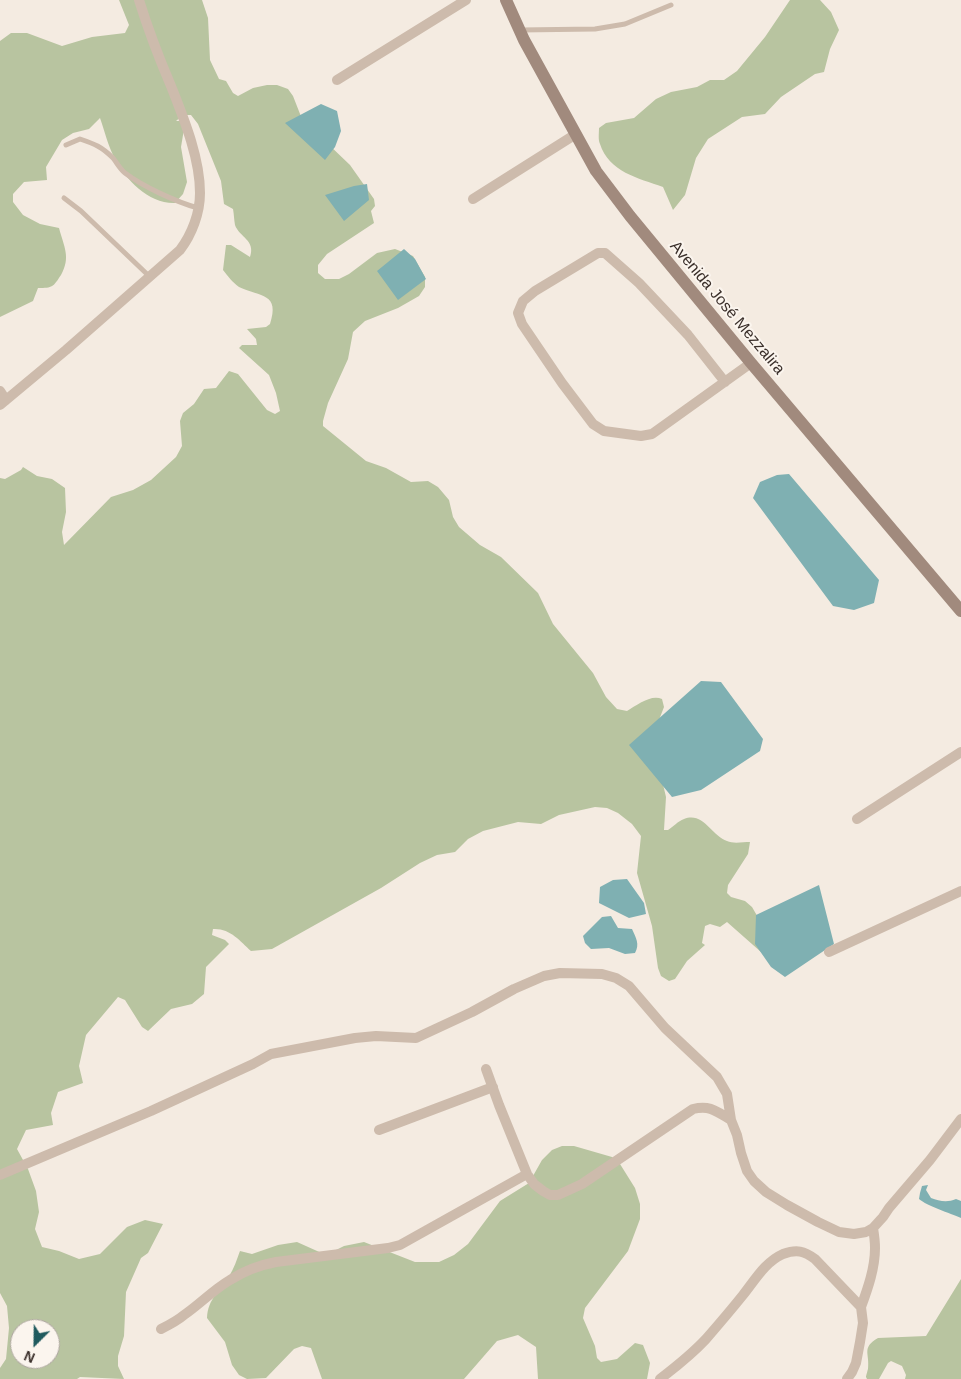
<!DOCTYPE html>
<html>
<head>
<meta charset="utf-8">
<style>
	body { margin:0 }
	#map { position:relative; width:961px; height:1379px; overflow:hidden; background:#f4ebe1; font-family:Helvetica,sans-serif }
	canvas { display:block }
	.north { position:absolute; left:10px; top:1319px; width:50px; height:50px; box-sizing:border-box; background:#fbf5ee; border:1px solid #aea6a0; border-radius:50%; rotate:203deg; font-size:14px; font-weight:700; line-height:20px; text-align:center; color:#3b302b }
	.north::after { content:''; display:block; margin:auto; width:18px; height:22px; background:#1f5a5e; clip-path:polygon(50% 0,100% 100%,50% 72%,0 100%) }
</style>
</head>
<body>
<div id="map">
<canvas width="961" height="1379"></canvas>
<div class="north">N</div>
</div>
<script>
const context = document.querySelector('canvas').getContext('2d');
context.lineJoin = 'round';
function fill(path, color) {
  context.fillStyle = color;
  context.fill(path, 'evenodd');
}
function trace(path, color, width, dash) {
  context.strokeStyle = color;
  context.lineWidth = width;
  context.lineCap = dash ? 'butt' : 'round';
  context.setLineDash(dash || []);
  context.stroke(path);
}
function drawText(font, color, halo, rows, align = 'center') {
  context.font = font + ' Helvetica,sans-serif';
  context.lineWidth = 4;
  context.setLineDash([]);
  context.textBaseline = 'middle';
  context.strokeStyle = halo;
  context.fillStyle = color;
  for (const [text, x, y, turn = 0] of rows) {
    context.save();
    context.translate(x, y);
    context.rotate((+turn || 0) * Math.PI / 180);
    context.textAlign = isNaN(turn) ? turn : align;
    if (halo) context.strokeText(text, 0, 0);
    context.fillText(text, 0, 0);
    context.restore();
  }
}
fill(new Path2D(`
	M119,0H202L208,18L210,60L219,79L226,81L233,93L238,96L253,88L267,85H277L288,89L293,96L302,119L350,165L374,199L375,206L371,211L374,223L327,254L318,265V273L325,279H339L349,274L377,253L395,249L413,256L425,277V287L419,296L398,308L365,321L353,332L348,359L328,403L323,421V426L366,461L386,468L411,482L428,481L438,487L449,500L453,517L459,527L480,545L501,557L538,593L553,624L593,673L606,697L617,709L627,711C637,705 651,694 662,699L664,707L652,738L666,797L664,830H668C673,827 678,821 684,819C703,811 712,836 727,841C733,844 743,842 750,842L748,854L728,885L727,893L731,897L745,901L752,907L763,926L761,952L727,922L720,927L710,924L705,926L702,943L705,945L687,961L675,979L669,981L661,976L658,968L652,926L637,873L641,836L632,824L618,813L607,808L595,807L559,815L541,824L518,822L483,831L468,839L455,852L437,855L420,863L381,888L272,949L251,951C240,941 230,928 213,929L212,935L225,940L229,944L206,967L204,994L192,1004L171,1009L148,1031L142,1027L125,1000L118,997L86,1035L79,1066L83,1083L58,1092L51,1113L53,1125L26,1130L17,1149L28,1169L36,1191L39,1212L35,1229L42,1247L59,1251L79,1259L100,1254L127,1227L145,1220L163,1224L148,1253L141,1258L126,1292L124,1336L118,1356V1366L124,1379L80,1377L77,1379H0V1368L6,1359L9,1328L7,1306L0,1293V478L5,479L21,470L23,467L37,476L52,479L65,488L66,512L62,532L64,545L111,497L133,490L151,480L176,457L182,446L180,421L183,413L194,404L204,389L216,388L229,371L238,374L267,410L275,414L280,411L276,393L269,375L239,348L242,345H257L256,339L247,329L266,327L270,324C280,293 261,297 239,287C233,283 227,275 223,270L226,245H231L250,257C256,240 239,237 235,225C234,220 234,214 233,209L224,204L221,181L198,124L191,115H183L176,121H183L185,123L181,147L187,182L183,194L175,203C149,204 126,180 115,159C108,146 105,132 100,118L89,129L73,133L62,140L46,167L47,180L24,182L13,194V202L23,215L40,224L59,228C64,247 71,257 61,275C53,287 53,288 38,288L33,301L0,317V41L11,33H27L62,46L92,37L125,33L129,25ZM20,1329H50V1359H20Z
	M790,0H820L831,12L839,30L830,49L824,72L815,74L781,97L765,114L742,117L708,139L696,158L685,195L673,210L663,187C638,178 609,172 600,144C598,140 599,133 599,128L606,123L634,118L656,99L671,92L697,87L710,80H724L737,71L765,37Z
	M562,1146H574L612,1157L620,1164L635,1188L640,1204V1219L628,1251L585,1308L583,1318L595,1346L597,1358L601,1362L617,1359L635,1343L643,1345L650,1363L647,1379H538L536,1347L518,1335L497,1341L464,1379H322L311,1348L302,1346L294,1349L266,1378L247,1379L239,1375L232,1365L225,1342L207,1318C208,1298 220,1292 229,1276C234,1269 237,1259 240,1251L252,1254L278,1245L297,1242L326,1255L344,1246L364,1242L415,1262H439L454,1255L468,1244L500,1201L529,1183L542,1160L552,1150Z
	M961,1279V1379H905L906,1375L902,1366L891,1361L888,1363L879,1379H867L866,1377C866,1376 868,1369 868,1369C870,1353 861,1348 878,1338L926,1336Z`), '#b8c4a0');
fill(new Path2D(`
	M321,104L337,111L341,131L335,147L325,160L285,123Z
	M367,184L369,200L344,221L325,195L354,186Z
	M404,249L415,259L426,279L398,300L377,271Z
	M789,474L879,580L874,603L854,610L833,606L753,498L760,482L777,475Z
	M701,681L721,682L763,739L760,751L701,790L672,797L629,745Z
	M627,879L644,903L646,914L629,918L599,903L600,887L613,880Z
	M819,885L834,944L785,977L771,967L755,944L756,915Z
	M611,916L618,928L632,929C636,938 640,944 635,953L625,954L609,948L591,949L585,943L583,936L602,917Z
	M928,1185L926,1190L931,1198C939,1201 947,1203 956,1199L961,1201V1218C950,1213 927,1206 919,1199L920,1193L922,1186Z`), '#7fb0b2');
trace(new Path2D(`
	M520,30L595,29L625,24L671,5
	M66,145L80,139C95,144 102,147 113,158C117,163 120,169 125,173C142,186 176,202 198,208
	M64,198L81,211L149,276`), '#cdbbac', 5);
trace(new Path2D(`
	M337,80L466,0
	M473,199L576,134
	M725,382L688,335L639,283L605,253H598L535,291L523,301L518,313L522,324L562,383L593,424L604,431L641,436L652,434L751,363
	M0,391L6,400
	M0,405L66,350L180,250C192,234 200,213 200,193C200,158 184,119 171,86C159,58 148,29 139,0
	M857,819L961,752
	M829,952L961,891
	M486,1069L499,1105L527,1174L534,1184L543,1191L550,1195H558L582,1184L693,1109C710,1105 716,1111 731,1120
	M379,1130L493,1087
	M0,1175L151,1111L253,1064L271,1054L355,1038L376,1036L416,1038L472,1012L514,989L544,976L560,973L602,974L616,978L629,986L665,1028L717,1077L727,1094L731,1120L737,1135L741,1153L747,1171L754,1181L766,1192L787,1205L818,1222L839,1232L854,1234L866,1232L873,1228L883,1217L889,1208L930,1160L961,1119
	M861,1307C868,1288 875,1268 875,1248C875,1241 874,1234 873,1228
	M161,1329C169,1325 177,1321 184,1315C200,1304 213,1290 230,1280C244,1271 260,1265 276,1262L388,1248L400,1245L527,1174
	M660,1379C677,1366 692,1354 706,1339C719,1324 731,1310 743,1295C755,1280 765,1262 783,1254C797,1249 804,1251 815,1259L861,1307L863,1323L860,1342L856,1363L852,1372L847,1379`), '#cdbbac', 10);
trace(new Path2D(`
	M506,0L524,40L596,171L630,216L751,363L961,611`), '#a18a7d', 12);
drawText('16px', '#3b302b', '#fbf5ee', [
	["Avenida José Mezzalira",727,308,50]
]);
</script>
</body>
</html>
